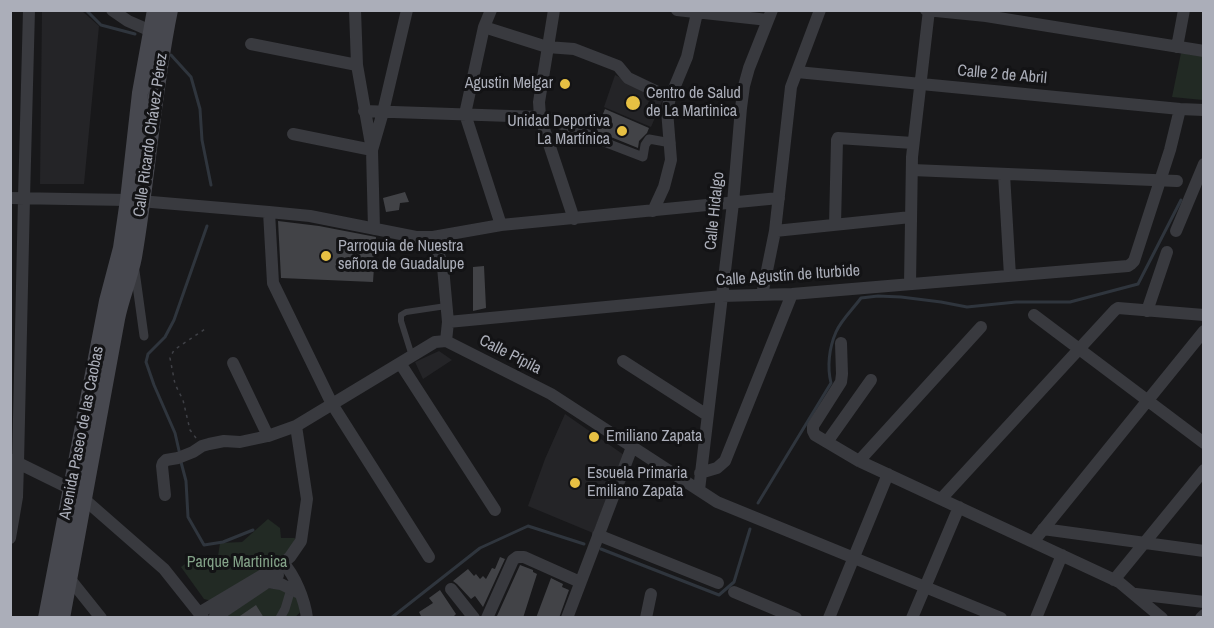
<!DOCTYPE html>
<html>
<head>
<meta charset="utf-8">
<style>
	body { margin:0 }
	#map { position:relative; width:1214px; height:628px; overflow:hidden; background:#18181a; font-family:"Archivo Narrow",sans-serif }
	canvas { display:block }
	.frame { position:absolute; inset:0; border:12px solid #abaeb9; pointer-events:none }
</style>
</head>
<body>
<div id="map">
<canvas width="1214" height="628"></canvas>
<div class="frame"></div>
</div>
<script>
const context = document.querySelector('canvas').getContext('2d');
context.lineJoin = 'round';
function fill(path, color) {
  context.fillStyle = color;
  context.fill(path, 'evenodd');
}
function trace(path, color, width, dash) {
  context.strokeStyle = color;
  context.lineWidth = width;
  context.lineCap = dash ? 'butt' : 'round';
  context.setLineDash(dash || []);
  context.stroke(path);
}
function drawText(font, color, halo, rows, align = 'center') {
  context.font = font + ' "Archivo Narrow",sans-serif';
  context.lineWidth = 6;
  context.setLineDash([]);
  context.textBaseline = 'middle';
  context.strokeStyle = halo;
  context.fillStyle = color;
  for (const [text, x, y, turn = 0] of rows) {
    context.save();
    context.translate(x, y);
    context.rotate((+turn || 0) * Math.PI / 180);
    context.textAlign = isNaN(turn) ? turn : align;
    if (halo) context.strokeText(text, 0, 0);
    context.fillText(text, 0, 0);
    context.restore();
  }
}
fill(new Path2D(`
	M42,11H82L99,26L84,184H40Z
	M615,75L663,99L651,127L604,107Z
	M439,351L452,360L423,379L415,362Z
	M565,414L624,455L593,533L528,506L545,459Z`), '#242427');
fill(new Path2D(`
	M1181,53L1203,56V100L1172,97Z
	M268,519L280,528L281,538H295L294,547L288,554L212,601L204,599L181,567L193,558L217,563L220,543L242,542Z
	M278,588L297,598L304,609L295,617L224,618L266,589Z`), '#222a24');
trace(new Path2D(`
	M86,10L101,25L135,34
	M171,55L191,77L200,109L202,140L211,185
	M180,455L175,433L154,385L146,362L148,354L165,337L174,320L207,226
	M181,462L186,481L188,517L204,545L223,542L253,530
	M758,503L831,383C827,367 829,348 836,332C841,320 853,309 861,298L878,296L901,297L941,302L967,307L1016,302H1070L1138,284L1181,200
	M601,549L719,595L734,582L750,529
	M391,618L480,548L528,526L584,544`), '#2f353d', 3);
fill(new Path2D(`
	M605,109L649,128L647,133L639,141L638,148L596,131Z
	M405,192L409,202L400,203L399,210L386,212L383,198Z
	M278,221L319,226L376,237L373,282L281,278Z
	M484,266L486,308L473,311V267Z
	M500,557L505,559L483,607L475,596L471,599L457,584L453,581L468,569L474,576L476,574L480,579L483,576L486,579L492,568L495,569Z
	M520,565L533,570V572L537,574L523,618H499L497,616Z
	M551,578L563,584L562,587L569,590L559,618H536Z
	M440,590L456,614L452,618H422L419,612L433,603L429,598Z
	M256,605L264,618H237Z`), '#424347');
trace(new Path2D(`
	M196,438L190,430L183,400L175,384L170,358L174,350L205,329`), '#3f4046', 1.5, [3, 4.5]);
trace(new Path2D(`
	M412,356L401,321V315L406,312L446,306`), '#393a3f', 6);
trace(new Path2D(`
	M591,137L643,157L645,145L649,139L671,143
	M135,271L144,336
	M280,618L285,609L291,589`), '#393a3f', 9);
trace(new Path2D(`
	M112,10L128,21L151,31
	M355,10L357,65L372,150L374,229
	M491,10L484,27L465,114L501,225
	M554,10L539,102L540,117L574,219
	M677,10L768,20
	M926,10L986,16L1204,51
	M484,27L547,47L574,49L618,66L628,78L670,98
	M251,44L357,65
	M1177,47L1184,10
	M797,72L1180,109L1204,110
	M364,111L540,117L551,119L591,137
	M293,134L372,150L383,112L407,10
	M912,170L1177,181
	M1004,174L1010,276
	M10,198L128,200L269,212L310,216L416,237H433L501,225L779,198
	M653,211L664,187L671,160L667,110L670,98L687,57L697,13
	M269,212L273,283L332,404L429,557
	M835,225L837,140L838,138L913,143
	M775,231L911,217
	M1176,231L1204,164
	M433,237L443,267L448,322L446,341
	M910,284L912,157L929,10
	M762,295L775,231L791,87L820,10
	M1147,311L1167,252
	M1034,315L1204,443
	M448,322L722,296L792,294L1128,266L1131,264L1134,261L1170,150L1180,109
	M841,343L842,374L841,382L813,426V431L815,435L859,461L1119,582L1162,618
	M623,361L707,415
	M233,363L268,436
	M400,363L495,510
	M827,442L871,380
	M12,460L71,489L84,499L164,569L203,618
	M859,461L981,327
	M700,473L717,468L725,461L792,294
	M699,490L733,203L741,108L744,86L749,68L772,10
	M165,495L162,466L163,463L166,460L178,458L193,452L202,446L209,444L224,441L240,442L268,436L296,426L435,342L446,341L551,394L717,502L1001,618
	M941,499L1115,310L1118,308L1204,315
	M1043,529L1204,551
	M598,535L718,583
	M10,538L17,497L18,463L24,198L29,10
	M1033,542L1204,331
	M283,563C295,575 305,601 307,618
	M69,578L101,618
	M1114,580L1204,470
	M268,582L281,584L301,594
	M451,589L474,618
	M734,592L796,618
	M1136,594L1204,602
	M199,613L283,563L290,557L301,541L307,499L296,426
	M214,618L278,575
	M487,618L513,560L517,557H524L580,582
	M567,618L632,447
	M646,618L651,594
	M829,618L888,474
	M912,618L959,507
	M1036,618L1062,555
	M1201,618L1204,615`), '#393a3f', 12);
trace(new Path2D(`
	M46,618L107,301L121,248L128,200L140,93L155,10
	M62,618C80,518 98,418 117,319C121,298 130,278 134,257C148,175 153,92 170,10`), '#47484f', 16);
for (const [x, y, r, color] of [
	[565,84,6,"#e7c043"],
	[633,103,8,"#e7c043"],
	[622,131,6,"#e7c043"],
	[326,256,6,"#e7c043"],
	[594,437,6,"#e7c043"],
	[575,483,6,"#e7c043"]
]) {
  const dot = new Path2D();
  dot.arc(x, y, r, 0, 2 * Math.PI);
  context.fillStyle = color;
  context.fill(dot);
  trace(dot, '#131315', 2);
}
drawText('16px', '#abaeb9', '#131315', [
	["Calle 2 de Abril",1002,75,5],
	["Calle Ricardo Chávez Pérez",151,135,-82],
	["Calle Hidalgo",715,211,-84],
	["Calle Agustín de Iturbide",788,276,-4],
	["Calle Pípila",510,355,27],
	["Avenida Paseo de las Caobas",82,433,-79]
]);
drawText('16px', '#abaeb9', '#131315', [
	["Agustin Melgar",553,84,"right"],
	["Centro de Salud",646,94],
	["de La Martinica",646,112],
	["Unidad Deportiva",610,122,"right"],
	["La Martínica",610,140,"right"],
	["Parroquia de Nuestra",338,247],
	["señora de Guadalupe",338,265],
	["Emiliano Zapata",606,437],
	["Escuela Primaria",587,474],
	["Emiliano Zapata",587,492]
], 'left');
drawText('16px', '#83a288', '#131315', [
	["Parque Martinica",237,563]
]);
</script>
</body>
</html>
